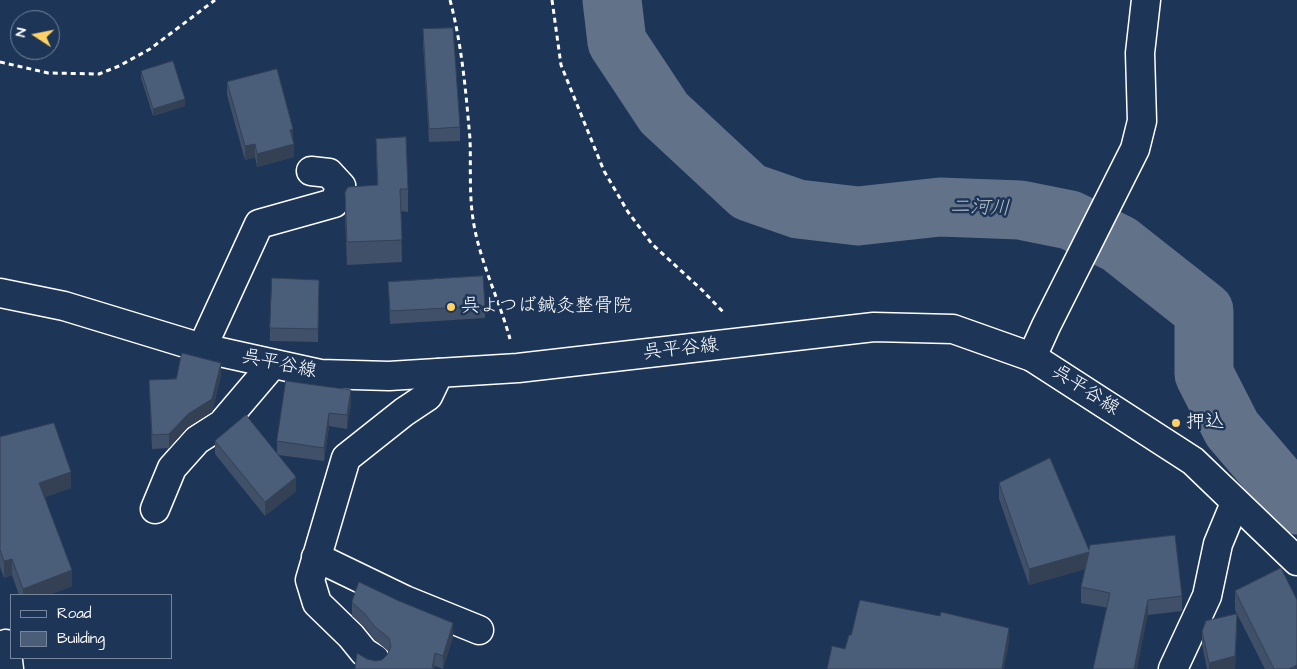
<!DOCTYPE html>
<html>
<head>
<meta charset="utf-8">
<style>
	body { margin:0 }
	#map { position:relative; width:1297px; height:669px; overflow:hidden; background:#1d3557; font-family:"Architects Daughter",sans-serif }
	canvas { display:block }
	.legend { position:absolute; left:10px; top:594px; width:162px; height:65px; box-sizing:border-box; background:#1d3557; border:1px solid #77869a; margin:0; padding:6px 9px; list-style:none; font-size:15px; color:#fff }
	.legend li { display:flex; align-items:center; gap:10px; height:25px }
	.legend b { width:25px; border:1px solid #77869a }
	.north { position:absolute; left:10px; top:10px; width:50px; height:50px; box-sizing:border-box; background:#1d3557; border:1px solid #77869a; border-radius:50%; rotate:281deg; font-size:14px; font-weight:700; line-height:20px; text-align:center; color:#fff }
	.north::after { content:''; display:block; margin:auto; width:18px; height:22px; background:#ffd166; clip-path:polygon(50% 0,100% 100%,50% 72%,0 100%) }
</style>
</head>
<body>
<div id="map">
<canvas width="1297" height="669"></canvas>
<ul class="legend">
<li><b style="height:6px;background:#1d3557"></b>Road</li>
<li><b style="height:14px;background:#4a5d79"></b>Building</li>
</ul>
<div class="north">N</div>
</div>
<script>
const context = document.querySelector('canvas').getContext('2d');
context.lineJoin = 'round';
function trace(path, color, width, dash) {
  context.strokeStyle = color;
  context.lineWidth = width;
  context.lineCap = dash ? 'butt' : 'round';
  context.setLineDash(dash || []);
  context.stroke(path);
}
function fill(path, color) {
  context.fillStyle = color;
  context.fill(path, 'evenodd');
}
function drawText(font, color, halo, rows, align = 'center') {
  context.font = font + ' "Architects Daughter","Klee One",sans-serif';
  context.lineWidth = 5;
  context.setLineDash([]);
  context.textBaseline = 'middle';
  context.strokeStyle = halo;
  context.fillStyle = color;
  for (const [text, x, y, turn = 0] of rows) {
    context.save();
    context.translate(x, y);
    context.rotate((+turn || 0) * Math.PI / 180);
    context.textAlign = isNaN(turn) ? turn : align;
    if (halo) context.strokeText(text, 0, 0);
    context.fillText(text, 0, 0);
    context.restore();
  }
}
trace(new Path2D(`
	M612,0L617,42L664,113L749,192L798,209L858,216L940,207L1020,210L1070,220L1119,244L1204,311V374L1232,429L1297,505`), '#617289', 59);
const minor = new Path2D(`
	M202,348L259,224L334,203L341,186L329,173L311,171
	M1032,357L1046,326L1135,149L1142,121L1140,53L1146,0
	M155,509L172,468L197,440L222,424L273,364
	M316,557L405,600L479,630
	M6,644L9,669
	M375,659L364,652L351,636L317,603L310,580L346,458L404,412L428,396L439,373
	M1173,669L1207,596L1218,544L1235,503`);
const major = new Path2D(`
	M0,293L64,306L202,348L320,374L389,376L518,368L874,327L953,329L1032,357L1193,461L1297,561`);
trace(minor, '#fff', 31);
trace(major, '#fff', 31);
trace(new Path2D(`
	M450,0C462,45 466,93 470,139C471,165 469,193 473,219C479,260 499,299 510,339
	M552,0L561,65L604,171L628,212L652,244L702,290L725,314
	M0,62L48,73L99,74L119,66L150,49L215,0`), '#fff', 3, [5, 4]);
trace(minor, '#1d3557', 28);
trace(major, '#1d3557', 28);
fill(new Path2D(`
	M423,29L460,127V141L429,142L423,43Z
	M141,71L185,106L153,116L141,78Z
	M227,82L293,140L294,157L257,167L255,157L245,160L227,95Z
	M376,139L408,189V212L401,211L402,262L347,265L345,214V192L377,185Z
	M319,280L318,342L270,341V328Z
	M388,282L485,306V318L390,324Z
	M221,376L212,412L188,427L169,448L152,449L149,380Z
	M286,381L351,403L347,429L329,426L324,461L278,455L296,491L265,516L215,454V441L277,454V441Z
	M0,437L71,488L45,497L72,586L49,595H19L12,575L4,578L0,567Z
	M999,483L1089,550L1182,596V611L1148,615L1081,603V587L1085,569L1029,585L999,499Z
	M1235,591L1297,669H1265L1235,610Z
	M352,602L453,637L443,669L435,666L434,669H355L367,659L375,661L382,660L388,654L389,652L375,640L365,627L352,616Z
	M1237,628L1235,669H1207L1202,644V631Z`), '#405068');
fill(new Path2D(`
	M185,99V106L153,116V109Z
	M293,129V142L290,130Z
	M255,144V157L245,160V146Z
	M294,144V157L257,167V154Z
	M221,363V376L212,412L188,427L169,448V434Z
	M351,390V403L347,429V415Z
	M329,413V426L324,461V448Z
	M71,472V488L39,499V483Z
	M296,477V491L265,516V502Z
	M1089,552V568L1029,585V569Z
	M12,559V575L4,578V561Z
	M72,570V586L49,595H23V589Z
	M1148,600V615L1137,669H1134Z
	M1237,614L1235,669H1209V663Z
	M453,623V637L443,669V656Z
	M1009,628V643L1004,669H1002Z
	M435,653L434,669H432Z
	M1297,665V669H1289Z`), '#344155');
const building = new Path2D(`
	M453,28L460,127L429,129L423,29Z
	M173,61L185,99L153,109L141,71Z
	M277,69L293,129L290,130L294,144L257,154L255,144L245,146L227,82Z
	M406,137L408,189H400L402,240L347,242L345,192L348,187L378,185L376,139Z
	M483,276L485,306L390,311L388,282Z
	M272,278L319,280L318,329L270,328Z
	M182,353L221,363L212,399L188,414L169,434L152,435L149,380L176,379Z
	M286,381L351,390L347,415L329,413L324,448L277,441Z
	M246,415L296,477L265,502L215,441Z
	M54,423L71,472L39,483L72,570L23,589L12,559L4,561L0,550V437Z
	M1050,458L1089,550L1090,545L1175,535L1182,596L1148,600L1134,669H1093L1110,593L1081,587L1089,552L1029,569L999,483Z
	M1281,568L1297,600V665L1289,669H1274L1235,591Z
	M359,582L399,601L453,623L443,656L435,653L432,669H355L357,653L367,659L375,661L382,660L388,654L391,646L389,638L375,627L365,614L352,602Z
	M860,600L940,616L941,612L1009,628L1002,669H827L832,646L845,649L849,635H851Z
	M1237,614L1235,656L1209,663L1202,631L1206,621Z`);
fill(building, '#4a5d79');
trace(building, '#344155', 1);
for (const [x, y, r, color] of [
	[451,307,5,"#ffd166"],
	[1176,423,5,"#ffd166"]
]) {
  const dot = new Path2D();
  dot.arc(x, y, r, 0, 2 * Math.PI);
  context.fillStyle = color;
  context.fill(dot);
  trace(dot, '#1d3557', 2);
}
drawText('19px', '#fff', '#1d3557', [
	["呉よつば鍼灸整骨院",461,307],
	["押込",1186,423]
], 'left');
drawText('19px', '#fff', '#1d3557', [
	["呉平谷線",681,350,-6],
	["呉平谷線",279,365,12],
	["呉平谷線",1085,391,33]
]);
drawText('italic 20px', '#b8c0ca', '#1d3557', [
	["二河川",980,209,2]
]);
</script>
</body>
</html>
